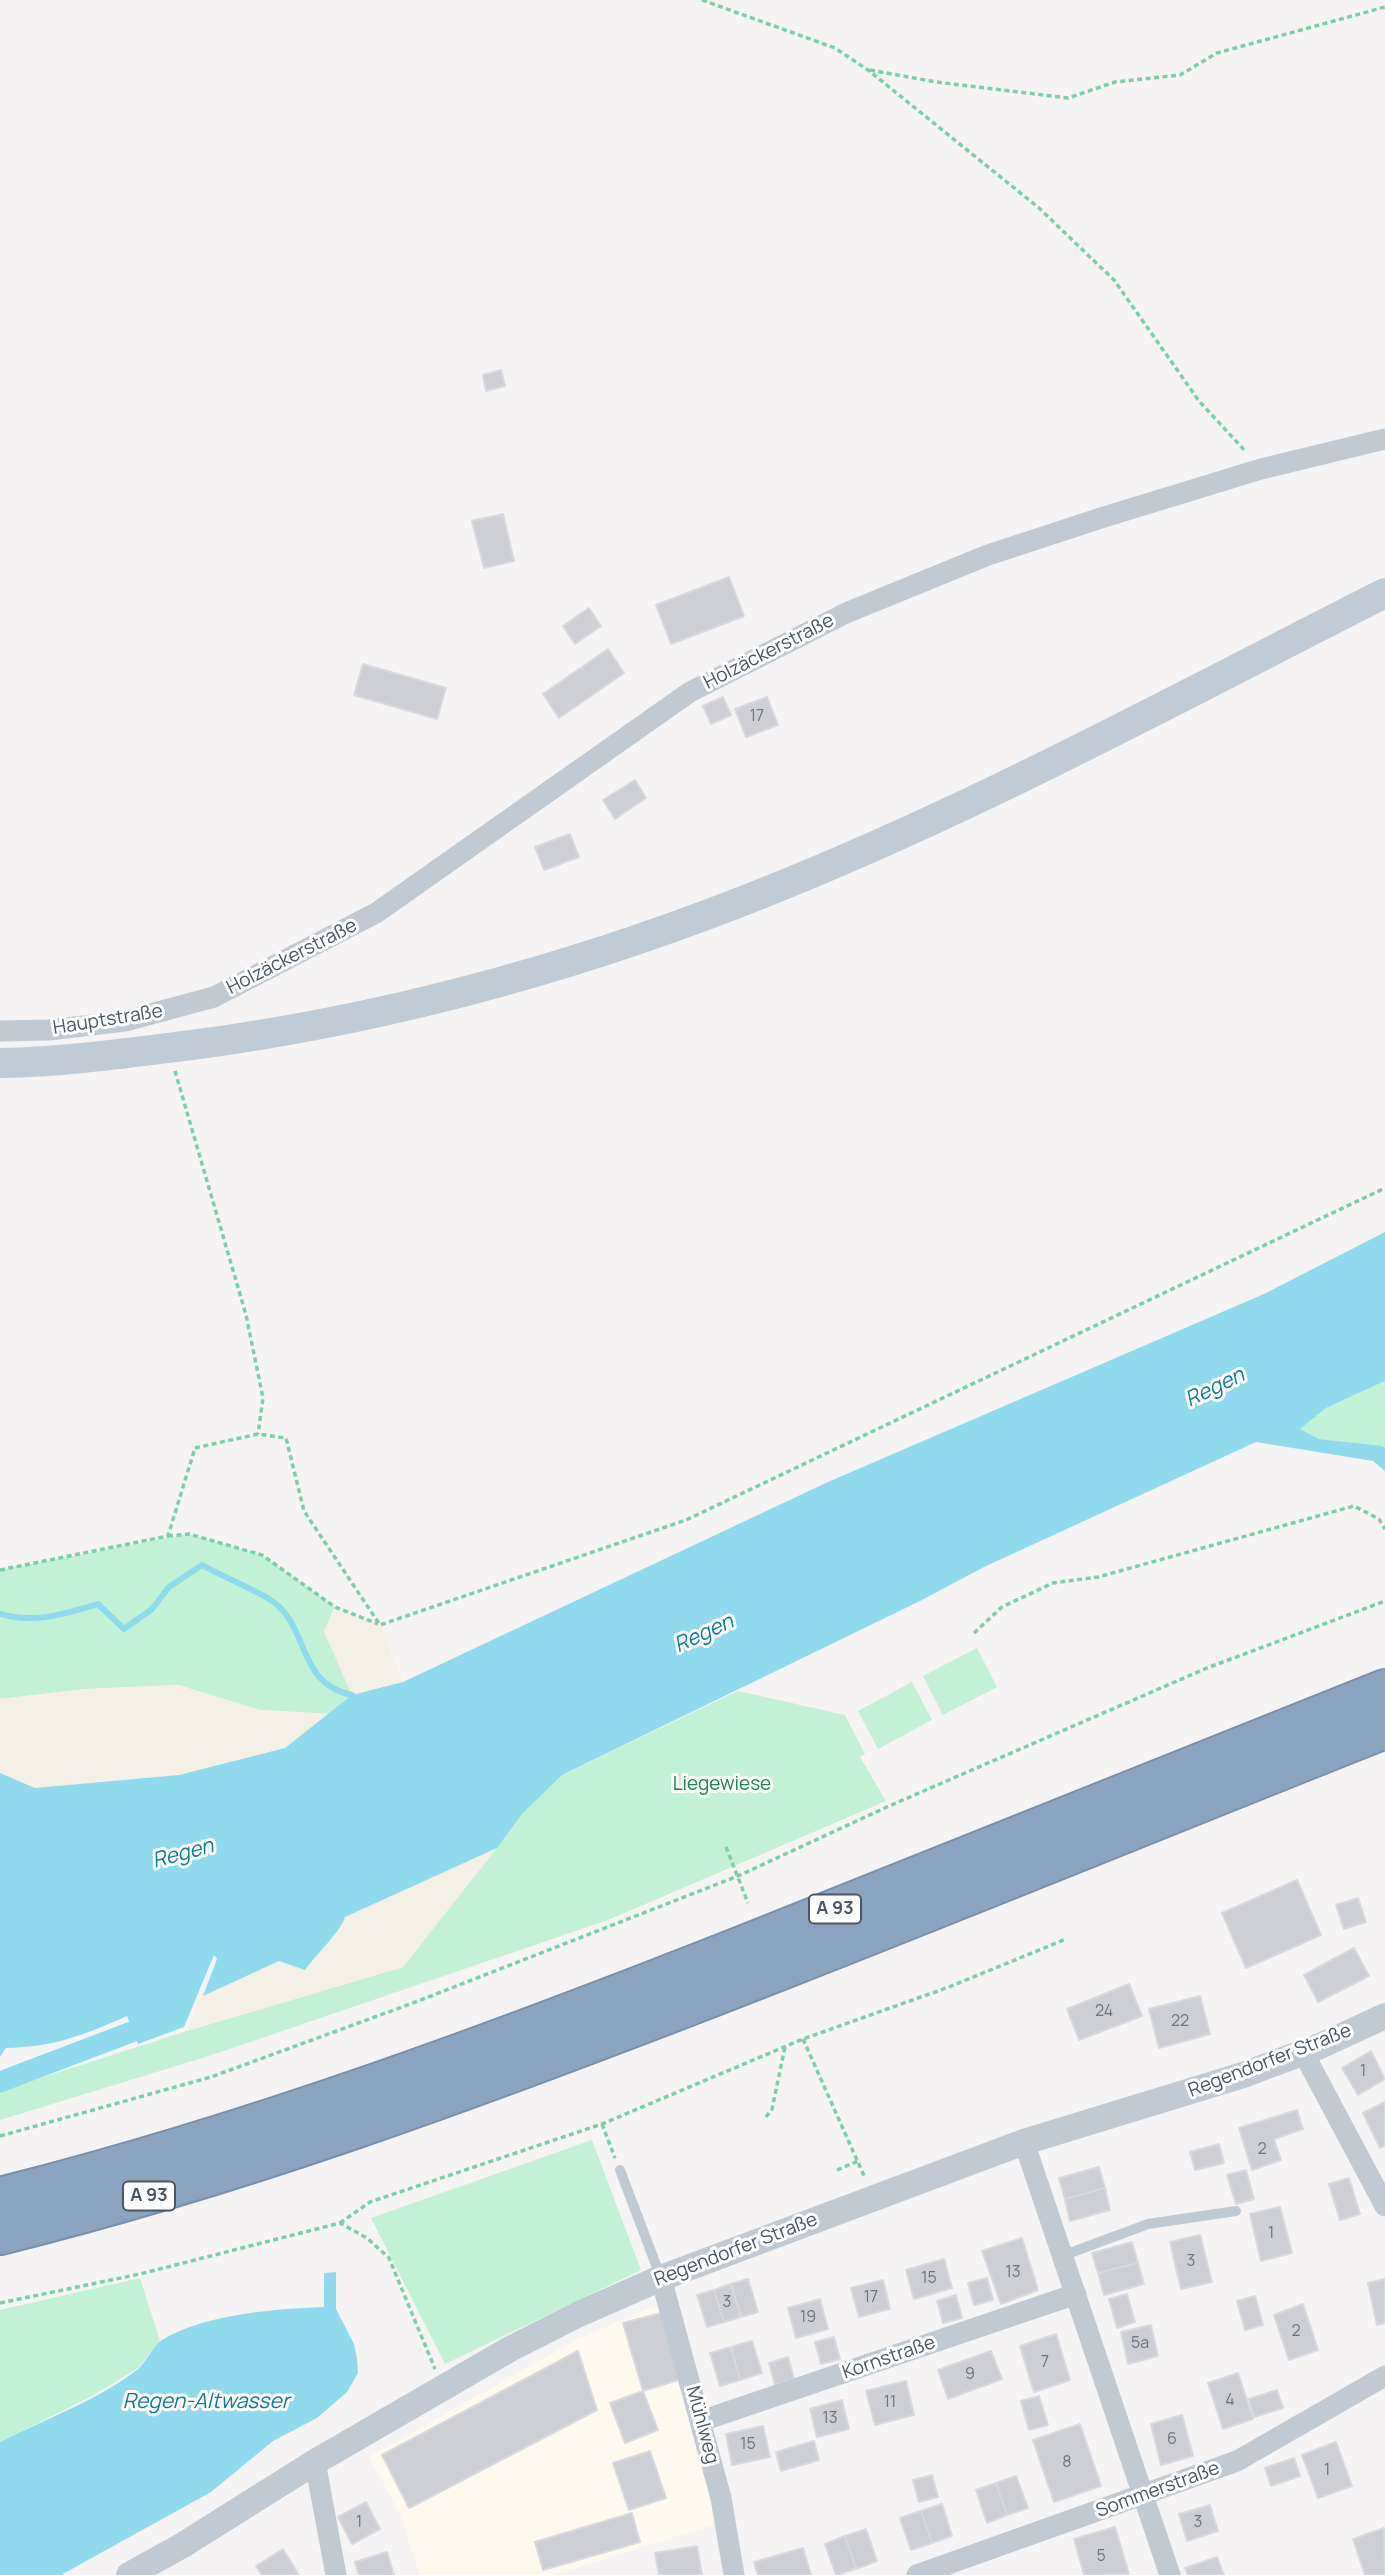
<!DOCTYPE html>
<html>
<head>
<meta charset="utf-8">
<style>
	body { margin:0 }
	canvas { display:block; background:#f5f3f3 }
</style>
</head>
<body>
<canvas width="1385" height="2575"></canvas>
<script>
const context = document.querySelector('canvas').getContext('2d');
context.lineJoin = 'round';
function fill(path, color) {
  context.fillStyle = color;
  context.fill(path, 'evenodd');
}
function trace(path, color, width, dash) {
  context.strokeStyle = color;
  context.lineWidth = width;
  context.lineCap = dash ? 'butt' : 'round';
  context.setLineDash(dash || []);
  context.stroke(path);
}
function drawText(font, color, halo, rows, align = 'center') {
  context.font = font + ' Manrope,sans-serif';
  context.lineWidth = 6;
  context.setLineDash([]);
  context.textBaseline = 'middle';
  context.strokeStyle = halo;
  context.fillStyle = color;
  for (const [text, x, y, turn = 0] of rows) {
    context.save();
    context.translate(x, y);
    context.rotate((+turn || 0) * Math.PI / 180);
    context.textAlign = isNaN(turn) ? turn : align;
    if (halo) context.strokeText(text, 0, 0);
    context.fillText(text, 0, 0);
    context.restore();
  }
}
fill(new Path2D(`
	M654,2306L663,2309L716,2524L554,2575H420L400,2514L369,2457L574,2341Z`), '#fdf9ef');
fill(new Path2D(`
	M1385,1381V1448L1319,1439L1299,1429L1326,1408Z
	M189,1534L262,1555L335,1607L324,1631L352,1695L332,1714L260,1710L178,1685L85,1689L0,1699V1570Z
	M977,1648L997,1687L943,1715L923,1676Z
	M912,1682L932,1720L878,1749L858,1711Z
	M738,1691L845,1715L865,1754L860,1757L886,1801L608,1920L212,2055L0,2120V2091L187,2031L403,1967L522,1814L562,1775Z
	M592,2140L641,2270L445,2364L371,2218Z
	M140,2278L160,2341L138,2368L92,2396L0,2442V2310Z`), '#c3f1d5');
fill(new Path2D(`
	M335,1607L380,1625L403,1682L352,1695L324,1631Z
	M178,1685L260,1710L332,1714L285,1748L178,1775L34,1788L0,1773V1699L85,1689Z
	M497,1848L403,1967L187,2031L217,1959L204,1996L279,1961L305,1970C316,1955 341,1931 345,1917Z`), '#f5f0e5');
fill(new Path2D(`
	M1385,1232V1381L1326,1408L1300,1429L1319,1439L1382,1446L1385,1448V1471L1373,1461L1256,1442L984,1567L920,1601L562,1775L522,1814L497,1848L345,1917C341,1931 316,1955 305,1970L279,1961L203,1996L217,1959L214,1955L184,2027L138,2044L127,2016C84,2035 54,2047 6,2048L0,2057V1773L35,1788L179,1775L285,1748L352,1695L403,1682L828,1482L1264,1294Z
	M336,2272V2309L354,2344L357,2359L358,2373L347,2392L317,2418L273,2441L211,2492L61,2575H0V2442C43,2420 101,2399 138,2369C147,2361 152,2347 162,2340C204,2314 275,2309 324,2307V2273Z`), '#90daee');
trace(new Path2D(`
	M0,1614C34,1624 65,1614 98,1604L124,1629L152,1609L169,1587L202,1565C221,1576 261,1592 275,1603C309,1630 298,1684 352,1695`), '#90daee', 6);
trace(new Path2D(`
	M0,2082L134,2031`), '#90daee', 21);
const building = new Path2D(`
	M501,370L505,386L486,391L483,375Z
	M503,514L514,561L484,568L472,521Z
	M729,577L744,616L671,644L656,605Z
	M589,608L601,626L575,644L563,626Z
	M608,649L624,673L559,718L543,694Z
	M363,664L446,688L437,719L354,695Z
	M723,697L731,715L711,724L703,706Z
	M767,697L778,725L746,737L735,709Z
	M635,780L646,798L615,819L603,800Z
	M570,834L579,857L544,870L535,847Z
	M1297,1880L1321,1935L1246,1968L1222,1913Z
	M1358,1898L1366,1922L1344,1929L1336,1905Z
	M1354,1948L1369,1976L1318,2002L1304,1975Z
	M1129,1984L1142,2016L1079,2040L1067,2009Z
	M1200,1996L1210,2034L1159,2048L1149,2009Z
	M1371,2051L1385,2079L1358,2095L1342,2068Z
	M1385,2102V2145L1380,2148L1363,2113Z
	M1297,2110L1303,2129L1274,2139L1281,2160L1252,2170L1239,2128Z
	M1219,2144L1224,2163L1195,2170L1190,2152Z
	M1099,2167L1105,2188L1065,2199L1059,2178Z
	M1246,2170L1254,2199L1236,2204L1227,2175Z
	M1349,2178L1360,2214L1340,2220L1329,2184Z
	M1105,2188L1110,2210L1070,2221L1065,2199Z
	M1280,2207L1292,2253L1261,2261L1250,2214Z
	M1200,2235L1212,2282L1181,2289L1170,2242Z
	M1022,2238L1038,2290L1001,2304L982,2251Z
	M1132,2242L1138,2263L1098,2273L1092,2253Z
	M944,2259L952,2288L914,2299L906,2270Z
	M1138,2263L1144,2284L1104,2295L1098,2273Z
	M987,2278L993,2300L974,2305L968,2283Z
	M748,2279L758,2312L741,2317L731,2284Z
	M1385,2279V2323L1377,2325L1368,2283Z
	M883,2280L890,2309L859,2317L851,2288Z
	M731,2284L741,2317L724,2322L714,2290Z
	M714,2290L724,2322L707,2327L697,2295Z
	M1127,2294L1135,2322L1117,2328L1109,2299Z
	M956,2295L962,2318L943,2323L937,2301Z
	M1255,2296L1263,2325L1245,2330L1237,2301Z
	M820,2299L828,2329L796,2338L788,2308Z
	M1303,2304L1318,2350L1289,2360L1274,2315Z
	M665,2312L684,2378L643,2391L623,2323Z
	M1151,2325L1158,2356L1128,2364L1121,2332Z
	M1056,2334L1070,2380L1034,2392L1020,2346Z
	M834,2337L840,2359L821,2364L815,2342Z
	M752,2341L762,2373L740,2380L731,2347Z
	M731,2347L740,2380L720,2386L710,2353Z
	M578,2351L597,2410L409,2508L382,2455Z
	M991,2351L1002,2379L948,2399L938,2370Z
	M788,2357L794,2379L775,2385L769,2363Z
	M1238,2373L1253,2419L1223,2429L1208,2383Z
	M906,2381L914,2415L875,2425L866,2391Z
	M1277,2390L1283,2408L1254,2417L1249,2399Z
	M643,2391L658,2430L625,2443L610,2403Z
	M1039,2396L1048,2425L1029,2430L1021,2401Z
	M842,2400L849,2429L817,2437L810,2409Z
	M1182,2415L1193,2456L1161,2465L1151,2424Z
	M1080,2424L1101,2486L1054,2502L1033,2440Z
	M763,2426L770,2457L732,2465L726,2434Z
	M814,2441L819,2460L781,2471L776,2452Z
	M1336,2442L1352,2486L1318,2498L1302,2455Z
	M650,2451L666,2498L629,2510L613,2463Z
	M1294,2458L1300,2476L1271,2486L1265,2468Z
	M932,2475L938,2497L919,2502L913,2480Z
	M1016,2476L1028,2508L1007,2515L996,2483Z
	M996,2483L1007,2515L987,2523L976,2490Z
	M366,2502L380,2529L352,2544L338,2517Z
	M942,2504L952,2536L932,2543L921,2511Z
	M1210,2505L1218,2531L1187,2541L1179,2514Z
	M921,2511L932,2543L911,2550L900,2518Z
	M632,2513L640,2542L543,2570L535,2542Z
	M1115,2527L1129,2574L1084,2575L1074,2539Z
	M1384,2528L1385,2575H1365L1353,2539Z
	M866,2529L877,2561L856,2569L845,2536Z
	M845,2536L856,2569L836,2575L825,2544Z
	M697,2546L702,2575H659L655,2553Z
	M803,2548L811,2575H758L754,2562Z
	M283,2549L299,2575H262L256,2566Z
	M387,2552L394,2575H359L355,2562Z
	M1217,2557L1224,2575H1188L1185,2568Z`);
fill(building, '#cdcfd5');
trace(building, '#d7d9de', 2);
const motorway = new Path2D(`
	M0,2197C254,2133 501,2041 744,1945C958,1861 1171,1774 1385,1689
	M0,2235C235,2177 463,2093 689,2006C922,1916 1153,1821 1385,1729`);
trace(motorway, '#7690ad', 42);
trace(new Path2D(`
	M702,0L835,48L868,70L1039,208L1114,280L1199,401L1246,452
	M870,70L936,82L1068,98L1115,82L1180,75L1217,53L1385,7
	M175,1071L246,1315L263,1398L258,1434
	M168,1536L189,1534L262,1555L335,1607L378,1624
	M0,1570L168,1536L195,1448L258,1434L286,1438L304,1511L380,1625L686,1520L1385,1188
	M974,1633L1002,1607L1053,1583L1098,1577L1354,1506L1379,1519L1385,1529
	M726,1847L748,1903
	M803,2039L865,2178
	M766,2117L772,2109L785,2047
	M602,2124L615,2158
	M0,2136L211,2077L413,2003L738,1876L889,1806L1207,1668L1385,1601
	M837,2170L858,2161
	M340,2223L370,2202L602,2124L803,2039L949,1987L1066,1939
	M0,2303L140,2274L340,2223L367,2238L389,2258L435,2369`), '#7ad0a6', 3.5, [5, 3.5]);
trace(new Path2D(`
	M620,2170L661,2278
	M1062,2256L1148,2224L1236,2211`), '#c1cad2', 10);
trace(new Path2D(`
	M0,1031L49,1030L125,1021L214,997L376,913L690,692L846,613L988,555L1104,517L1261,469L1385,439
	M1303,2052L1385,2206
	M1024,2142L1170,2575
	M661,2278L721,2498L734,2575
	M701,2421L1076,2294
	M315,2462L336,2575
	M917,2575L1237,2461L1385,2376`), '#c1cad2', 21);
trace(new Path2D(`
	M129,2575L183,2545L315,2462L510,2349L579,2314L661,2278L1024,2142L1243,2075L1320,2046L1385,2016`), '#c1cad2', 26);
trace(new Path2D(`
	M0,1063C64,1062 128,1053 192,1045C381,1020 566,970 743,901C964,815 1174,700 1385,593`), '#c1cbd6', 30);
trace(motorway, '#8ba5c1', 38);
drawText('16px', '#6b747e', null, [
	["17",757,717],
	["24",1104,2012],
	["22",1180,2022],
	["1",1363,2072],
	["2",1262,2150],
	["1",1271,2234],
	["3",1191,2262],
	["13",1013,2273],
	["15",929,2279],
	["17",871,2298],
	["3",727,2303],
	["19",808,2318],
	["2",1296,2332],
	["5a",1140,2344],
	["7",1045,2363],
	["9",970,2375],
	["4",1230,2401],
	["11",890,2403],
	["13",830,2419],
	["6",1172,2440],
	["15",748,2445],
	["8",1067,2463],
	["1",1327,2471],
	["1",359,2523],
	["3",1198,2523],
	["5",1101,2557]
]);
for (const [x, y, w] of [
	[835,1909,52],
	[149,2196,52]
]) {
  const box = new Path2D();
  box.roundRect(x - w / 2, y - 14.5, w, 29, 5);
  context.fillStyle = '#fff';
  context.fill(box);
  trace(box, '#4a5661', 2);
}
drawText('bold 18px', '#4a5661', null, [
	["A 93",835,1909],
	["A 93",149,2196]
]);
drawText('19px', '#4a5661', '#fff', [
	["Holzäckerstraße",769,652,-27],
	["Holzäckerstraße",292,957,-27],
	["Hauptstraße",108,1020,-9],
	["Regendorfer Straße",1270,2061,-21],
	["Regendorfer Straße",736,2250,-21],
	["Kornstraße",889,2358,-19],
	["Mühlweg",702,2425,75],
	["Sommerstraße",1158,2490,-20]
]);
drawText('19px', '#17864f', '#fff', [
	["Liegewiese",722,1785]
]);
drawText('italic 21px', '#0c7c9b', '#fff', [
	["Regen",1215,1388,-26],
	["Regen",704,1634,-25],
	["Regen",183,1854,-15],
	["Regen-Altwasser",206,2402]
]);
</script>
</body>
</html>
